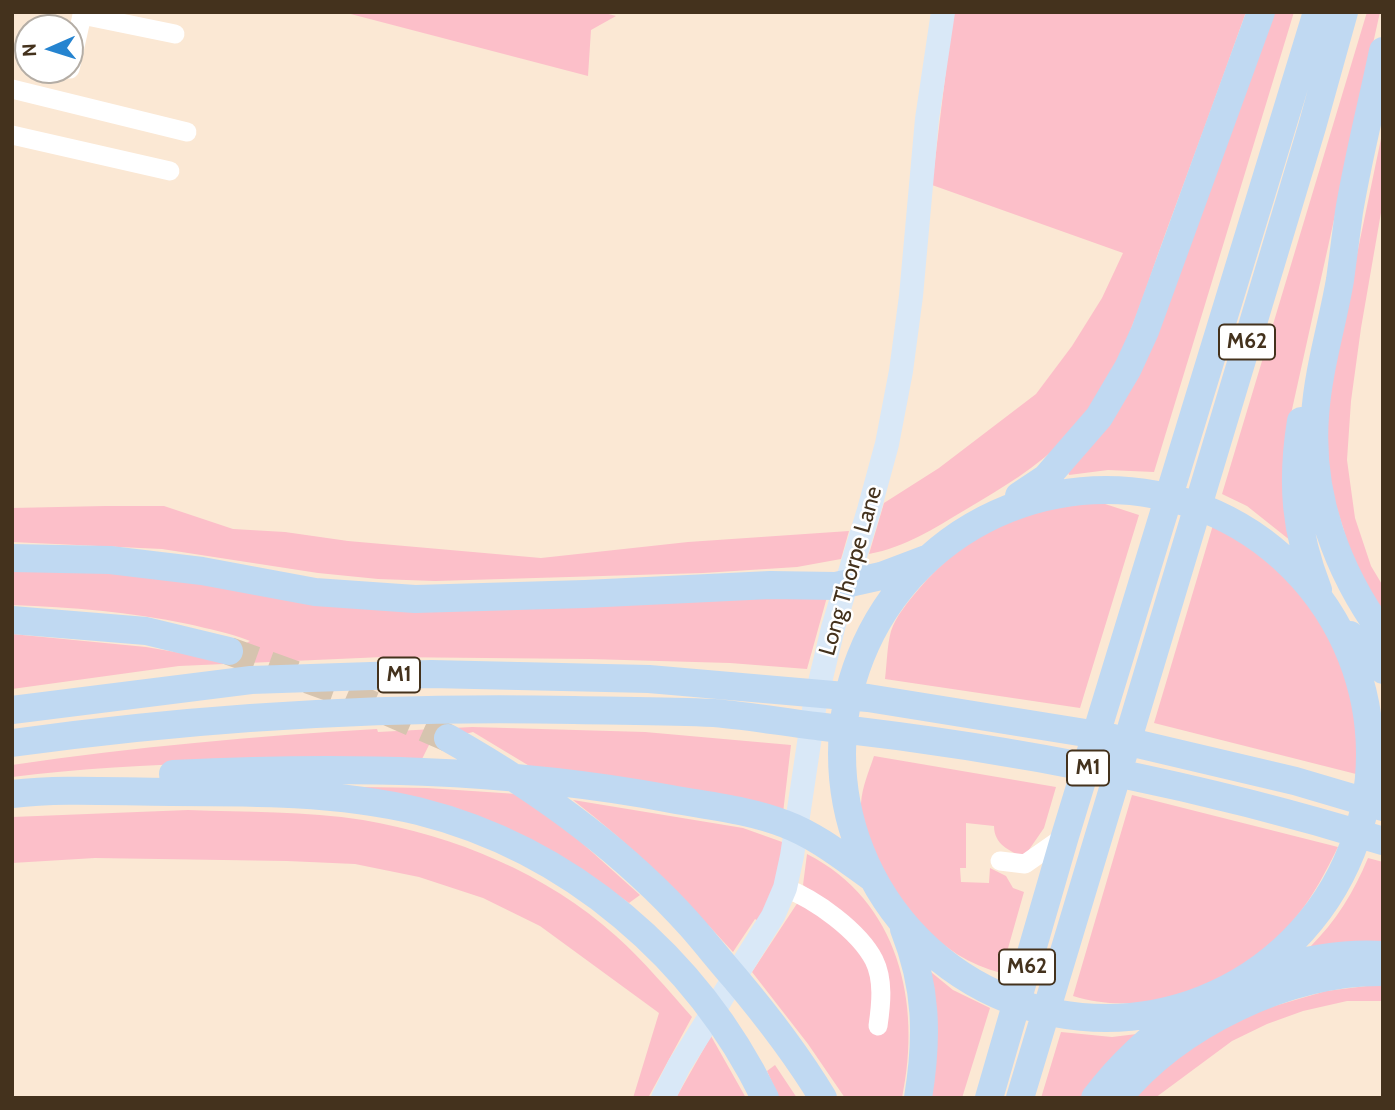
<!DOCTYPE html>
<html>
<head>
<meta charset="utf-8">
<style>
	body { margin:0 }
	#map { position:relative; width:1395px; height:1110px; overflow:hidden; background:#fbe8d4; font-family:Cabin,sans-serif }
	canvas { display:block }
	.frame { position:absolute; inset:0; border:14px solid #44321d; pointer-events:none }
	.north { position:absolute; left:14px; top:14px; width:70px; height:70px; box-sizing:border-box; background:#fff; border:2px solid #b4ada5; border-radius:50%; rotate:267deg; font-size:19px; font-weight:700; line-height:28px; text-align:center; color:#44321d }
	.north::after { content:''; display:block; margin:auto; width:24px; height:32px; background:#2584d0; clip-path:polygon(50% 0,100% 100%,50% 72%,0 100%) }
</style>
</head>
<body>
<div id="map">
<canvas width="1395" height="1110"></canvas>
<div class="frame"></div>
<div class="north">N</div>
</div>
<script>
const context = document.querySelector('canvas').getContext('2d');
context.lineJoin = 'round';
function fill(path, color) {
  context.fillStyle = color;
  context.fill(path, 'evenodd');
}
function trace(path, color, width, dash) {
  context.strokeStyle = color;
  context.lineWidth = width;
  context.lineCap = dash ? 'butt' : 'round';
  context.setLineDash(dash || []);
  context.stroke(path);
}
function drawText(font, color, halo, rows, align = 'center') {
  context.font = font + ' Cabin,sans-serif';
  context.lineWidth = 5;
  context.setLineDash([]);
  context.textBaseline = 'middle';
  context.strokeStyle = halo;
  context.fillStyle = color;
  for (const [text, x, y, turn = 0] of rows) {
    context.save();
    context.translate(x, y);
    context.rotate((+turn || 0) * Math.PI / 180);
    context.textAlign = isNaN(turn) ? turn : align;
    if (halo) context.strokeText(text, 0, 0);
    context.fillText(text, 0, 0);
    context.restore();
  }
}
fill(new Path2D(`
	M343,12H601L616,16L591,30L588,76Z
	M953,12H1246C1220,85 1193,159 1166,232C1141,300 1119,382 1068,436C1038,467 1002,488 965,510C933,529 906,547 869,554L884,503L939,468L1036,394L1072,346L1102,298L1123,253L932,185Z
	M1272,12H1294L1154,472L1108,470L1069,475L1068,472L1102,434L1127,395Z
	M1367,12H1380L1291,414V541L1247,506L1222,494Z
	M1383,129V201L1361,328L1351,401L1347,460L1355,518L1371,566L1383,586V617L1357,573L1326,473L1329,389Z
	M1102,503L1139,515L1080,708L885,679C887,663 887,646 891,631C896,616 908,602 918,590C965,533 1029,506 1102,503Z
	M105,506H164L233,529L285,532L348,541L541,558L688,542L849,531L841,559L797,567L703,573L435,581L378,579L318,573L162,549L12,542V508Z
	M1213,525C1233,537 1254,548 1271,564C1329,615 1364,696 1356,774L1154,723Z
	M12,569L110,573L199,584L827,597L807,669L730,663L589,659L383,657L179,666L12,689V634L146,647L216,659L250,641C231,633 209,629 188,624C130,612 72,607 12,605Z
	M472,727L645,732L791,745L783,813L536,770L473,732L430,743L421,761C284,762 148,760 12,777V765C134,747 255,736 377,729L378,732Z
	M874,756L1056,787L1044,828L1024,857C1009,851 994,844 994,826L966,823V868H960L961,882L989,883L990,868L1006,876L1013,888L1024,892L1001,973C938,957 895,903 872,844C867,832 860,816 861,803C862,787 869,771 874,756Z
	M362,787L427,788L517,794L572,834L640,895L629,903L584,871Z
	M1132,795L1338,847C1326,871 1314,895 1297,916C1247,979 1152,1021 1073,996Z
	M573,800L743,828L785,843L782,865L760,922L755,919L733,952C683,897 632,845 573,800Z
	M188,810C246,812 306,811 363,820C455,836 546,873 616,936C643,960 668,990 692,1017L648,1098H633L659,1013L540,926L483,898L419,877L355,864L287,861L95,858L12,863V817Z
	M807,854C899,901 922,1003 902,1098H845L808,1044L752,972L800,899L828,902L803,885Z
	M1368,858L1383,862V942L1310,947C1336,921 1354,892 1368,858Z
	M926,968L953,990L990,1008L962,1098H928Z
	M1383,984V1001H1347L1303,1011L1267,1024L1232,1041L1155,1098H1134L1155,1076L1192,1047L1247,1014L1326,991Z
	M1061,1032L1112,1037L1145,1033L1087,1098H1041Z
	M711,1036L746,1098H676Z
	M775,1065L797,1098H779L767,1071Z`), '#fcbfc9');
trace(new Path2D(`
	M229,651L340,691L448,738`), '#d6c4af', 28, [28, 14]);
trace(new Path2D(`
	M70,69L82,15L175,34
	M12,89L187,132
	M12,135L170,171
	M1000,861L1025,864L1065,836
	M785,888C815,899 859,931 874,960C884,980 881,1005 878,1026`), '#fff', 19);
trace(new Path2D(`
	M663,1098L679,1066L773,916L785,888L792,856L815,703L833,628L869,510L887,444L901,371L911,296L927,119L943,12`), '#d9e8f7', 24);
trace(new Path2D(`
	M1383,51C1372,104 1358,158 1349,212C1346,235 1343,258 1340,280C1332,326 1318,370 1315,416C1309,495 1337,571 1383,634
	M1301,421C1291,483 1295,531 1318,590
	M842 754a264 264 0 1 1 528 0a264 264 0 1 1-528 0Z
	M1019,496L1046,478L1099,417L1128,368L1145,331L1261,12
	M12,558L110,560L202,571L315,592L415,599L585,594L770,585L836,586L881,576L926,559
	M12,620L146,631L229,651
	M1350,635L1383,670
	M12,710L251,680L431,674L649,679L868,698L1104,736L1295,781L1383,807
	M448,738C535,787 624,851 691,926C706,943 720,961 735,978C767,1016 797,1055 823,1098
	M12,743C199,717 386,706 574,710C621,711 668,711 714,713C751,716 788,723 824,727C1013,748 1201,785 1383,841
	M173,774C339,766 507,768 671,799C709,806 749,810 785,824C817,836 844,858 871,877
	M12,794C64,788 118,792 171,792C252,792 338,792 418,811C570,849 697,958 765,1098
	M904,929C927,987 928,1037 918,1098
	M1261,972C1301,961 1341,952 1383,955
	M989,1098L1065,836L1317,12
	M1020,1098L1312,127L1344,12
	M1095,1098C1122,1062 1150,1038 1185,1011
	M1118,1098C1177,1025 1288,971 1383,972`), '#c0d9f2', 28);
for (const [x, y, w] of [
	[1247,342,56],
	[399,675,42],
	[1088,768,42],
	[1027,967,56]
]) {
  const box = new Path2D();
  box.roundRect(x - w / 2, y - 17.5, w, 35, 5);
  context.fillStyle = '#fff';
  context.fill(box);
  trace(box, '#44321d', 2);
}
drawText('bold 21px', '#44321d', null, [
	["M62",1247,342],
	["M1",399,675],
	["M1",1088,768],
	["M62",1027,967]
]);
drawText('23px', '#44321d', '#fff', [
	["Long Thorpe Lane",851,571,-74]
]);
</script>
</body>
</html>
